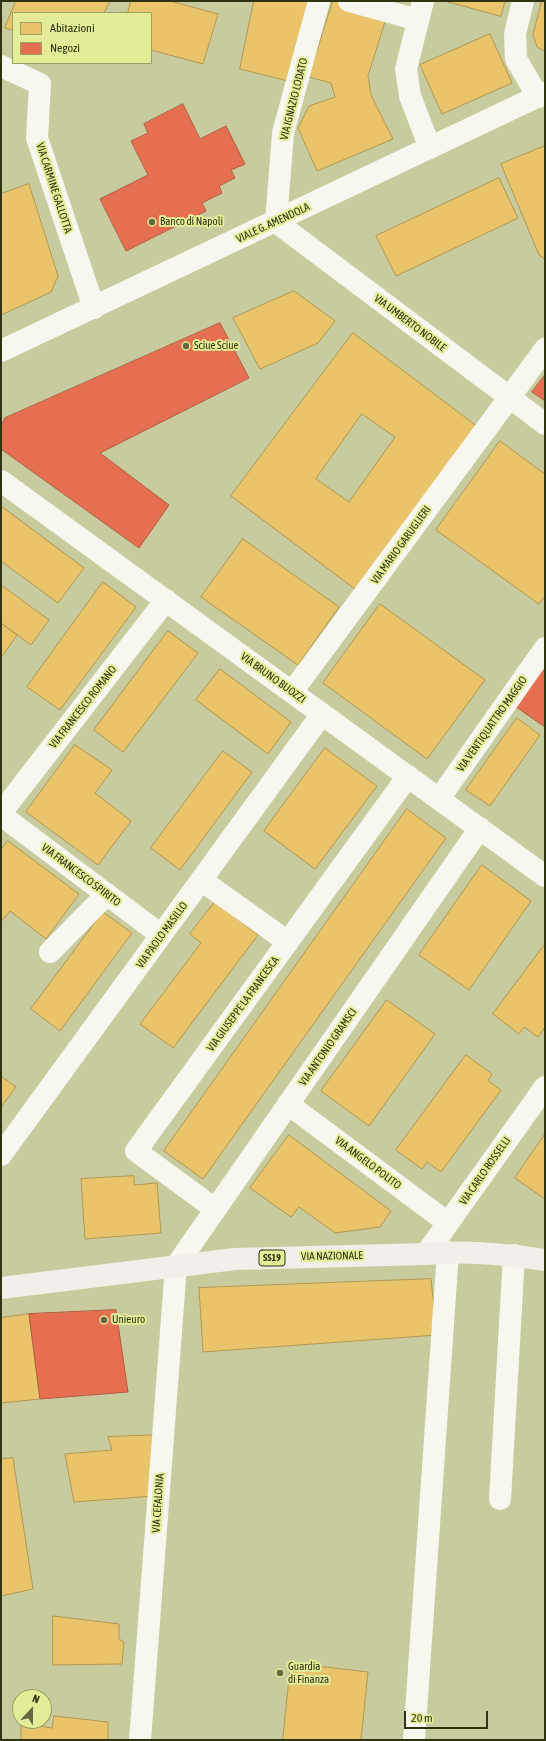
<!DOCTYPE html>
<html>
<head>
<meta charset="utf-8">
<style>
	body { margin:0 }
	#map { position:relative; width:546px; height:1741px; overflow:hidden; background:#c8cb9e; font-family:"Asap Condensed",sans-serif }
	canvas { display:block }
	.frame { position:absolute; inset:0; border:2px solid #303310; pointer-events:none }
	.legend { position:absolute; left:12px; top:12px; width:140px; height:52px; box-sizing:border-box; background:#e4ec97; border:1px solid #9ca261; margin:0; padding:5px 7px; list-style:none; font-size:12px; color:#303310 }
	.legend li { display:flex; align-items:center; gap:8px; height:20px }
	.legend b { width:20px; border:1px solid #9ca261 }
	.north { position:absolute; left:12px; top:1689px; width:40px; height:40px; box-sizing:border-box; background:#e4ec97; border:1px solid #9ca261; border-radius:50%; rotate:22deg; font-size:11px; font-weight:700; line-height:16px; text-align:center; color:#303310 }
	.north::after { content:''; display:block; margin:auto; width:14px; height:18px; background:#656842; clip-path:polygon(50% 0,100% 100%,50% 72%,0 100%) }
	.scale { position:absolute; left:404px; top:1711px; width:84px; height:18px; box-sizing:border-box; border:2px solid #303310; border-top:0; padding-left:5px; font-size:12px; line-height:14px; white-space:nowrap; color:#303310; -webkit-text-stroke:3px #e4ec97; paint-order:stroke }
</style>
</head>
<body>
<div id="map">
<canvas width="546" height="1741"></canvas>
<div class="frame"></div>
<ul class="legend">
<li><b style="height:11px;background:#e9c46a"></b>Abitazioni</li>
<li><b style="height:11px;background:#e76f51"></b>Negozi</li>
</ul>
<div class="north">N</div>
<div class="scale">20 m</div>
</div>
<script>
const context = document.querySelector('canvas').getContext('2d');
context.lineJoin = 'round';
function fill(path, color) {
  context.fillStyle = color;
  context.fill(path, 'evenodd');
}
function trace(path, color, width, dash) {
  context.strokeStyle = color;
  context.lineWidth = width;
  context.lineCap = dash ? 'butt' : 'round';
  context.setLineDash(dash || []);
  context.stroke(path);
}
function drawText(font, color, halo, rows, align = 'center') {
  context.font = font + ' "Asap Condensed",sans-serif';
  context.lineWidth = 4;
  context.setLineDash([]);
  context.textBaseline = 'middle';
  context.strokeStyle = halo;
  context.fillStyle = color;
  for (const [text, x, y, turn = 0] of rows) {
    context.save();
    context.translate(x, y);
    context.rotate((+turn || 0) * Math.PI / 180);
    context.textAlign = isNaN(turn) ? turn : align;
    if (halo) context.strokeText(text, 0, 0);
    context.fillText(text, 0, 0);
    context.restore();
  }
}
const homes = new Path2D(`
	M16,1H110L104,13H13V30L5,28Z
	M131,1H170L218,14L203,64L151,50V13H128Z
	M254,1H313L292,82L240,69Z
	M333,1H349L388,12L368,76L371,95L393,139L317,171L298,128L309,106L335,97L331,83L309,77Z
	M445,1H505L501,16Z
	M542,1H545V51L537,47L533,35Z
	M490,34L512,83L442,114L420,65Z
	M545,146V259L539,255L501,164Z
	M499,178L518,218L396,276L376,236Z
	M29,184L58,276L51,292L1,315V194Z
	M294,291L335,321L318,343L260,369L233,318Z
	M353,333L478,427L355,589L231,496ZM362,414L395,437L349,502L316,479Z
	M500,441L545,474V596L539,604L436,530Z
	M1,506L84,568L58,603L1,561Z
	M243,539L339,607L298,665L201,597Z
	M103,582L136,607L60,710L27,687Z
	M1,585L49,620L31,645L1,623Z
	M380,604L485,680L427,759L323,683Z
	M1,623L17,635L1,658Z
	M168,631L198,653L123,752L94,730Z
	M220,669L291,722L268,754L196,700Z
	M517,718L540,735L490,806L466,790Z
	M75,745L112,770L95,793L131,821L98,865L26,812Z
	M325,748L377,786L315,869L264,831Z
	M223,751L252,772L180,870L151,848Z
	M407,809L446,838L203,1179L164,1151Z
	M8,841L79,894L46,939L10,911L1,922V850Z
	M482,865L531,901L469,990L419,955Z
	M215,902L258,935L173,1048L140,1024L201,943L190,934Z
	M103,912L132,933L60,1031L31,1009Z
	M545,944V1027L538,1037L524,1027L519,1034L493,1014Z
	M387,1000L435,1034L369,1126L321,1091Z
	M466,1055L492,1074L488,1081L501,1090L441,1172L427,1162L422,1169L396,1150Z
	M1,1076L16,1087L1,1107Z
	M545,1134V1199L515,1178Z
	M289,1135L391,1211L380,1227L335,1233L299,1207L291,1217L250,1188Z
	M134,1176V1185L157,1183L161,1233L85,1239L81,1179Z
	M431,1279L437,1335L203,1352L199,1288Z
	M29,1314L40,1399L1,1403V1318Z
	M158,1435L154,1496L74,1502L65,1454L112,1450L108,1437Z
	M13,1458L33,1589L1,1596V1459Z
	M53,1616L119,1624V1639L124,1642L122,1664L53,1665Z
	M291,1663L368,1672L361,1740H283Z
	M54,1716L108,1722V1740H21V1723L52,1728Z`);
fill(homes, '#e9c46a');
trace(homes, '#b2984f', 1);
const shops = new Path2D(`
	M183,104L200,139L226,126L245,164L231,170L235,178L219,186L222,193L202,203L206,211L126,251L100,199L148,175L131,141L148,133L144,124Z
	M220,323L249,378L100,453L169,505L139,548L1,449V426L5,418Z
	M545,375V401L532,392Z
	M545,665V727L516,707Z
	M116,1310L128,1392L40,1399L29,1314Z`);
fill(shops, '#e76f51');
trace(shops, '#b05d3e', 1);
trace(new Path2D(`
	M319,1L283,133L276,222L545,424
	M349,1L418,20
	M423,1L406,69L410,96L430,148
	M523,1L515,34L516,59L538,97
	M1,66L40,84L37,138L94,308
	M1,351L545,93
	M1,481L545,876
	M292,692L545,349
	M439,799L545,648
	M1,813L166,600
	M1,815L161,935
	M201,880L288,942
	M50,952L107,894
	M288,1104L448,1223
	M1,1155L322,714
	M215,1209L136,1151L408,776
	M426,1254L545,1087
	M500,1499L514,1255
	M140,1740L176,1266L480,828
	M414,1740L448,1252`), '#f7f7f0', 22);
trace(new Path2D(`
	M1,1288L235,1259L426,1254C465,1250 506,1254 545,1260`), '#f2eee9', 22);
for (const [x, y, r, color] of [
	[152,222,4,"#656842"],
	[186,346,4,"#656842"],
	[104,1320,4,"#656842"],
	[280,1673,4,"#656842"]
]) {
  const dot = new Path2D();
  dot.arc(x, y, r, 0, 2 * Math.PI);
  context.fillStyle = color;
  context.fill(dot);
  trace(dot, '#e4ec97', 1.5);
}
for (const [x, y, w] of [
	[272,1258,26]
]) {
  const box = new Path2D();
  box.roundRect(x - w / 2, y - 8, w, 16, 3);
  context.fillStyle = '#e4ec97';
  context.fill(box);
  trace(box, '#303310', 1);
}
drawText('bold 10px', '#303310', null, [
	["SS19",272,1258]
]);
drawText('11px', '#303310', '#e4ec97', [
	["VIA IGNAZIO LODATO",294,99,-76],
	["VIA CARMINE GALLOTTA",54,188,72],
	["VIALE G. AMENDOLA",273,223,-25],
	["VIA UMBERTO NOBILE",410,323,37],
	["VIA MARIO GARUGLIERI",401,545,-54],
	["VIA BRUNO BUOZZI",273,678,36],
	["VIA FRANCESCO ROMANO",83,707,-52],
	["VIA VENTIQUATTRO MAGGIO",492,724,-55],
	["VIA FRANCESCO SPIRITO",81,875,37],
	["VIA PAOLO MASILLO",162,935,-54],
	["VIA GIUSEPPE LA FRANCESCA",243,1004,-54],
	["VIA ANTONIO GRAMSCI",328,1047,-55],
	["VIA ANGELO POLITO",368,1163,37],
	["VIA CARLO ROSSELLI",485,1171,-55],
	["VIA NAZIONALE",332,1256,-1],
	["VIA CEFALONIA",158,1503,-86]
]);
drawText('11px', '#303310', '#e4ec97', [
	["Banco di Napoli",160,222],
	["Sciue Sciue",194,346],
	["Unieuro",112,1320],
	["Guardia",288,1667],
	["di Finanza",288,1680]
], 'left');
</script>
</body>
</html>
